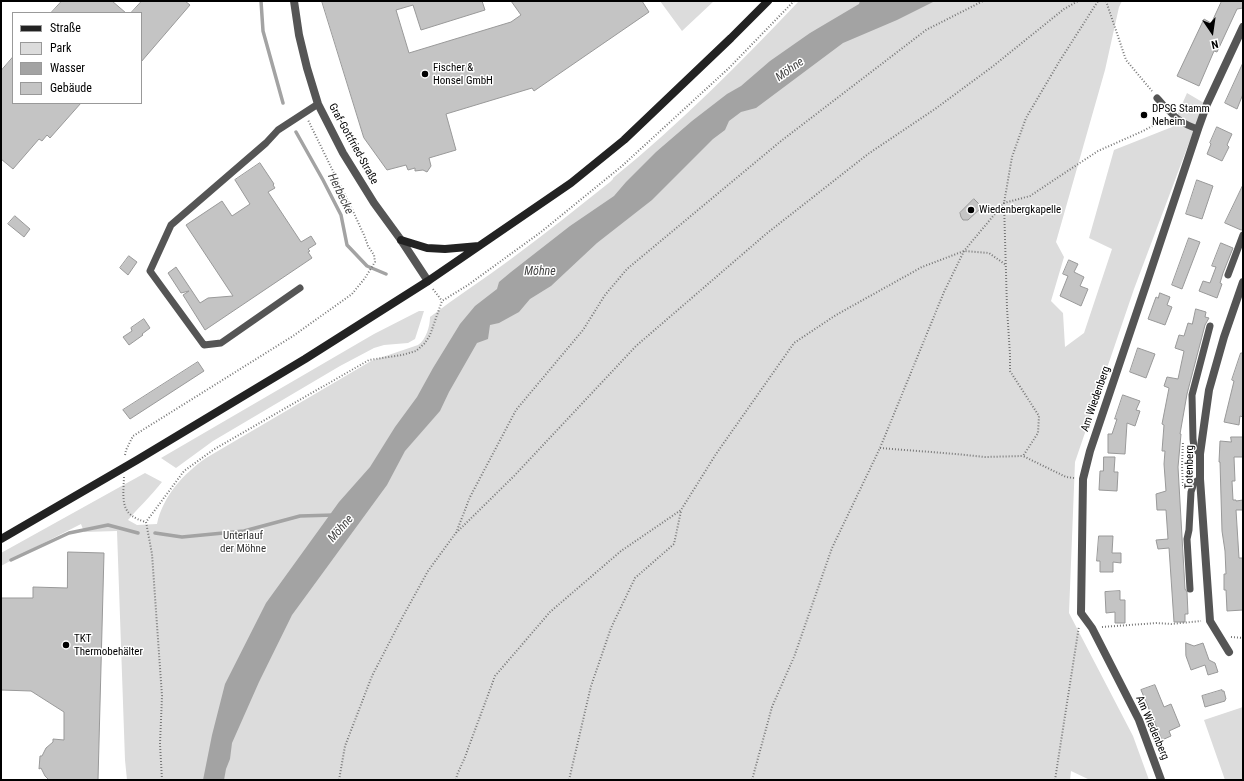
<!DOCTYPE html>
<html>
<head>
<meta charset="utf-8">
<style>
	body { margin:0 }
	#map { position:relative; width:1244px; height:781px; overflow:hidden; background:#fff; font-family:"Roboto Condensed",sans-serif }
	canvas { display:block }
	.frame { position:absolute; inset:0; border:2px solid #000; pointer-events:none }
	.legend { position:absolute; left:12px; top:12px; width:130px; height:92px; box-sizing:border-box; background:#fff; border:1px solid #999; margin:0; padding:5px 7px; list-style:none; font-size:12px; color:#000 }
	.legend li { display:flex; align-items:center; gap:8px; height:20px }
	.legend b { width:20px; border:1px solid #999 }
	.north { position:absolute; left:1192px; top:12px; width:40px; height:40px; -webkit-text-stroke:3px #fff; paint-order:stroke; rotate:167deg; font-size:11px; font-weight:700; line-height:16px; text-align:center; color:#000 }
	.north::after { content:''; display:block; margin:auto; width:14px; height:18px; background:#000; clip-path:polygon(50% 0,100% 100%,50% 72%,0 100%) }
</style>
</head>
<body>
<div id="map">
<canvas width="1244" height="781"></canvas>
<div class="frame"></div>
<ul class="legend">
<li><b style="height:5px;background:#222"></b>Straße</li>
<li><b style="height:11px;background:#dcdcdc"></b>Park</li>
<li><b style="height:11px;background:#a3a3a3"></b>Wasser</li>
<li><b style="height:11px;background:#c4c4c4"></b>Gebäude</li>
</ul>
<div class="north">N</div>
</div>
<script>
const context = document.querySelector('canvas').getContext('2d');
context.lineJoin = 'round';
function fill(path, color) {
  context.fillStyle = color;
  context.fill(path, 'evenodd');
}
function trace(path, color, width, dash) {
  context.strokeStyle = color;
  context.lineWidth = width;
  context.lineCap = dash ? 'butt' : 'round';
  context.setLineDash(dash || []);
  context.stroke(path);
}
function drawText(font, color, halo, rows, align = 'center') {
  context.font = font + ' "Roboto Condensed",sans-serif';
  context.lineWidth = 3;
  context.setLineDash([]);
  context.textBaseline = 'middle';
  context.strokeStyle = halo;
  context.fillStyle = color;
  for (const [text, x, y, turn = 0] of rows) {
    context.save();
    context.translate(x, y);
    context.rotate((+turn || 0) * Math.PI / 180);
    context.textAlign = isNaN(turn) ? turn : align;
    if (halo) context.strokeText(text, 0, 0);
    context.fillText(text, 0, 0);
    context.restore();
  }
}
fill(new Path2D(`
	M660,1H714L682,31Z
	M799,1H1122L1119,7L1105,70L1056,242L1064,257L1051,301L1063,313L1065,347L1084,333L1112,249L1089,238L1114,150L1172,127L1187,93L1204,103L1134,289L1075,462L1069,613L1133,736L1149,780H1090L1071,771L1070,780H127L125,760L117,531L84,532L81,524L32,549L1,566V553L145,473L162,482C151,496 139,507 128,520L137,525L157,524C163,496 183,474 206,458L371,361L418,345C426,340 430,326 430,317C456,297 484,279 511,259C545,234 577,208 610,182L613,179V178C680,124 740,63 799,1Z
	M419,311H424L415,339L408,343L384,345L374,348L340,366L213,441L176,468L161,458L374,334Z
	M1243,707V780H1225L1204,720Z`), '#dcdcdc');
fill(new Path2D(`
	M860,1H883L886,2L889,1H935L897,20L843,43L756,108L741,112L729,121L725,130L713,139L652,200L597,243L551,286L530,299L519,312L499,323L490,325L488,339L477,343L449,392L440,411L405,451L387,485L292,615L259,682L232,743L230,759L226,769L224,780H203L212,735L225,684L266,603L339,502L370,467L395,427L417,397L433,368L460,324L475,306L497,289L499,282L511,272L570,226L614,196L626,182L656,152L692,121L727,94L741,86L770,61L810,33L859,4Z`), '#a3a3a3');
trace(new Path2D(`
	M261,1L263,31L283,103
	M296,132L323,180L341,215L347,245L367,266L386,274
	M155,533L182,537L244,531L300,516L334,515
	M11,560L69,533L108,525L138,533`), '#a3a3a3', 3.5);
const building = new Path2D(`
	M62,1H112L126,13H51Z
	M142,1H185L190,5L141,62V13H131Z
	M322,1H482L485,10L421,30L413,5L396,10L409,53L511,22L521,15L511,1H642L649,12L534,91L532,88L446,114L456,150L429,158L431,166L427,172L423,170L415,171V168L408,170L406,165L387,170L364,138Z
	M1222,1H1243V8L1237,9L1217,52L1214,51L1199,86L1177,76L1204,19L1211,23Z
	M13,57V103H81L50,138L47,135L42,141L39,139L13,169L1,159V71Z
	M1243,63V94L1237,109L1225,103Z
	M1217,127L1232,134L1227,145L1229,147L1222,161L1207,154L1211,144L1210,143Z
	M260,163L274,184L273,185L275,188L268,192L301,242L311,236L316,244L308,249L310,251L308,252L312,258L205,330L183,295L189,291L181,293L168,273L176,267L200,303L208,298L233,296L186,225L222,201L232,216L250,204L235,180Z
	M1197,180L1213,186L1202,219L1186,214Z
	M1243,185V230H1241L1225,223Z
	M974,199L982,207L968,220H963L961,217L960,213Z
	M15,216L30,229L24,237L8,224Z
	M1189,238L1200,242L1182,289L1172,285Z
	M1221,243L1233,248L1223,273L1220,283L1222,284L1217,298L1199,291L1203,281L1210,283L1216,267L1212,266Z
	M129,256L137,262L128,275L120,268Z
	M1069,260L1078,264L1074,272L1084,277L1080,286L1088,289L1081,306L1060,296L1068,276L1063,274Z
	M1160,293L1170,297L1167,305L1172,307L1165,325L1148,319L1156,297L1158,298Z
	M1196,309L1206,312L1205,317L1209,318L1205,325L1187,394L1180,434H1181L1178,467L1185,589L1187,592L1188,614H1185V622H1174L1169,548L1158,549L1156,540L1168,539L1166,510H1157L1156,494L1166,491L1164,464L1165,451H1162L1164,425L1162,424L1169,388L1164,386L1167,377L1178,379L1184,351L1175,348L1179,335L1184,336L1188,323L1192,324Z
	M144,319L150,328L142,334L143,335L129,345L123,337L132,331L131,328Z
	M1138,348L1155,354L1146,378L1130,372Z
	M1241,353H1243V417L1240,416L1239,425L1224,422L1234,381L1232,380Z
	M198,362L204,371L130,419L123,410Z
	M1123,395L1140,401L1136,410L1140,411L1135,426L1127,423L1125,454L1108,453V434H1112L1117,419H1115Z
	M1231,437H1243V457H1234L1235,481H1232L1233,500H1236V501L1243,500V510H1236L1239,558H1243V610L1227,611L1226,590H1224V574H1226L1225,551L1222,531L1220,462H1219L1220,441L1231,442Z
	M1104,457H1115L1114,472H1118L1117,491L1099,490L1100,471H1103Z
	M1099,536H1113L1112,553H1121V563L1113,562V572H1100V561H1097Z
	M68,552L104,553L98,780H49L45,776L41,768L39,769L40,756H42L46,748L53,742V739L64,740V712L31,691L1,690V598H33V587L67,588Z
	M1120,591V600H1125V623H1115V612L1106,613L1105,592Z
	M1186,643L1194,646L1203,643L1209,660L1215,663L1218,672L1208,675L1205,665L1191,670L1186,656Z
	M1155,685L1164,707L1171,704L1180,726L1169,731L1171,736L1162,740L1141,690Z
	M1222,690V691H1224L1226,699L1225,700V701L1205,707L1202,696Z`);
fill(building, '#c4c4c4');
trace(building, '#999', 1);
trace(new Path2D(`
	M1106,1L1126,60L1152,91
	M433,289L442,301
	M880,448L956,454L985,457L1023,456
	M125,455L126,450L133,436L293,336L352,294L365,278L375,262L374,255L368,246L364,235L351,207L331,167L308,120
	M124,477C123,501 120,515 146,522
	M1074,478L1066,477L1023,456L1038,433L1039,416L1010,371V355L1007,308L1004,203L1012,157L1026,118L1059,62L1098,1
	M1183,486L1182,466L1183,441
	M456,533L470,497L516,410L583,330L605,295L627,269L781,141L926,30L983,1
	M1102,627L1157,623L1171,624L1201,621
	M1231,637L1243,638
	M162,780L160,744L162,696L152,554L146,522L184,471L213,450L369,360L402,355L416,351L425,343L430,335L442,301L468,285L541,232L622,166L729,68L794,1
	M339,780L345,746L372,676L402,618L428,571L455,534L514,476L636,346L766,234L868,154L935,109L992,67L1064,9L1078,1
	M456,780L457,775L465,757L495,676L550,612L621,551L681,510L716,454L794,343L836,315L922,267L964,251L989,253L1006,265
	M569,780L591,686L611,628L635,578L674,544L681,511
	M752,780L772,707L794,657L832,548L880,448L944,292L964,251L1004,203L1030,196L1060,176L1098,151L1143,131L1156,124L1167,122
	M1055,780L1079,626`), '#777', 2, [1, 2]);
trace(new Path2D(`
	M1157,98C1171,113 1178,123 1198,129
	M1228,275L1243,235
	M300,288L221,343L204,345L150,271L171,225L266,143L278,130L318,104
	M1200,454L1194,447L1193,439L1192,395L1210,326
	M1190,589L1187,539L1189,530L1191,492L1194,483L1200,479`), '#555', 7);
trace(new Path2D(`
	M1229,652L1210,621L1200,479V454L1209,390L1224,337L1243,282
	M1161,780L1139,720L1092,628L1081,613L1083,479L1090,451L1147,282L1198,129L1207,104L1243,27`), '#555', 8);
trace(new Path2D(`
	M294,1L299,35L307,68L318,104L343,153L374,203L401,240L428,281`), '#555', 8);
trace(new Path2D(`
	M401,240L427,248L445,249L479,246
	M1,539L137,460L305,359L428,281L571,183L624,140L731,38L768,1`), '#222', 8);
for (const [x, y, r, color] of [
	[425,74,4,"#000"],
	[1144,115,4,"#000"],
	[971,210,4,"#000"],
	[66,645,4,"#000"]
]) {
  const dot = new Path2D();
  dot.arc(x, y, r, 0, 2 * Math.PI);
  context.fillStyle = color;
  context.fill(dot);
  trace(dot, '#fff', 1.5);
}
drawText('11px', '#000', '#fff', [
	["Fischer &",433,68],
	["Honsel GmbH",433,81],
	["DPSG Stamm",1152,109],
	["Neheim",1152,122],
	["Wiedenbergkapelle",979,210],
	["TKT",74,639],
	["Thermobehälter",74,652]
], 'left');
drawText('11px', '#000', '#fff', [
	["Graf-Gottfried-Straße",353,144,61],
	["Am Wiedenberg",1096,399,-71],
	["Totenberg",1190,467,-89],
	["Am Wiedenberg",1152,728,67]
]);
drawText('11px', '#333', '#fff', [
	["Unterlauf",243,536],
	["der Möhne",243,549]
]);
drawText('italic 12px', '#444', '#fff', [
	["Möhne",790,70,-35],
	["Herbecke",340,194,64],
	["Möhne",540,272],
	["Möhne",341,529,-49]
]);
</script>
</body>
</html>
